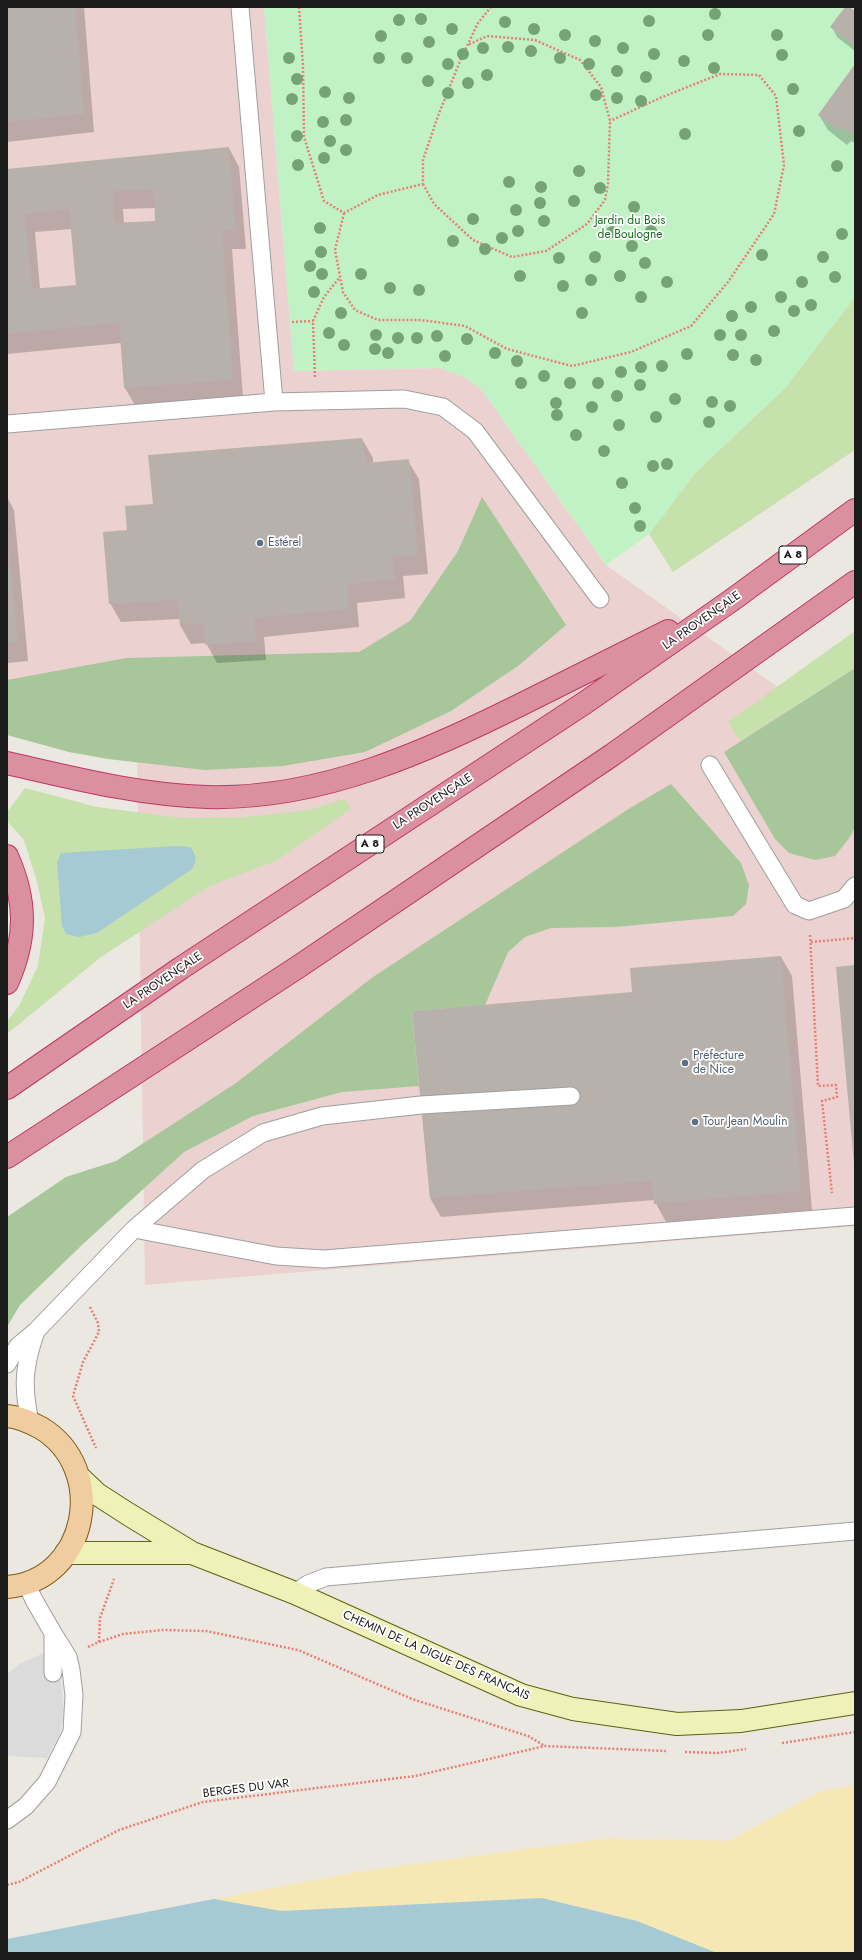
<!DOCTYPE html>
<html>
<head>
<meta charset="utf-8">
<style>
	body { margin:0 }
	#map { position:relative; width:862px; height:1960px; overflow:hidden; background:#ebe8e1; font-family:Jost,sans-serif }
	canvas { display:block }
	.frame { position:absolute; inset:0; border:8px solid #1b1b1b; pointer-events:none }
</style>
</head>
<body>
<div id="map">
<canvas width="862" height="1960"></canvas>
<div class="frame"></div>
</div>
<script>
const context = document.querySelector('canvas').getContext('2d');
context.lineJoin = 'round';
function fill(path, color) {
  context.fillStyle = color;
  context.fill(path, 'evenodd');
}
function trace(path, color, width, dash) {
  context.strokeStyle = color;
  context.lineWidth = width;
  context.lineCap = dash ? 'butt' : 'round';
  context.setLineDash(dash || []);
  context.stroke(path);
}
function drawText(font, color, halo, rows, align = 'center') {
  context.font = font + ' Jost,sans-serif';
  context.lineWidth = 3.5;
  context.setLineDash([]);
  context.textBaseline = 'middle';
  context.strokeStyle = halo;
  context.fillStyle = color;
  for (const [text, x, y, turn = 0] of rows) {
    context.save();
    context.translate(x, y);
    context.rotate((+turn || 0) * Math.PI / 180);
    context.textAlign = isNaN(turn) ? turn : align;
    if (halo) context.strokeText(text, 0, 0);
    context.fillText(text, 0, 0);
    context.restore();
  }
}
fill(new Path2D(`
	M7,7H264L294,371L440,368L465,377L481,389L606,565L820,717L855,750V1226L145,1285L137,751L7,725Z`), '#ebd2d1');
fill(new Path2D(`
	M855,297V450L673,572L649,534L695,473L785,388Z
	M855,631V668L740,741L728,722Z
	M25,788L97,807L183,818L245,817L308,810L344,799L351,809L276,861L210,886L101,957L7,1034V1021L19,1006L38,966L45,918L37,882L24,840L7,821V812Z`), '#c6e1ac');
fill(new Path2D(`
	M482,497L566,625L518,666L451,711L365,752L283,766L205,770L108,759L69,752L7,735V680L126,658L359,652L410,621L458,551Z
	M855,668V827L850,837L835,856L815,860L789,853L775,839L724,752Z
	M671,784L741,863L749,885L746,904L733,916L615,927L551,928L525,937L508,952L485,1005L412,1011L419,1086L342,1092L253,1116L184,1152L83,1244L20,1305L7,1327V1217L66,1177L116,1161L236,1083L373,977L630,808Z`), '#a7c69a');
fill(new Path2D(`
	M855,1785V1953H717L637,1921L542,1898L281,1911L214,1899L362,1871L608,1838L728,1841L821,1791Z`), '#f6e8b4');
fill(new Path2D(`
	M264,7H855V297L785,388L695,473L649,534L606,565L481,389L465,377L440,368L294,371Z`), '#c1f2c5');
fill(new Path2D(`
	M44,1653L45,1674L60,1672L64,1714L59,1735L47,1758L7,1756V1674L19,1664Z`), '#dbdbdb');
fill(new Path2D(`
	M177,846L190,847C197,855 197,860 192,869L97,933L79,937L66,934L62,926L57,862L61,853Z
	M542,1898L637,1921L717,1953H7V1939L214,1899L281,1911Z`), '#a6cad4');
fill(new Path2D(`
	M7,7H84L94,132L7,142Z
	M846,7L855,12V51L837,37L832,27Z
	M855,66V143L851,141L847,145L828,130L819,115Z
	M229,148L239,167L246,249H232L243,398L136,407L125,388L121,343L7,354V170ZM156,208V222L124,223L123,209ZM72,229L77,286L40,289L35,232Z
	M362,439L373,458V463L408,461L419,479L428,574L403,576L405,598L357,603L359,627L264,637L266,660L217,663L206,643L191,644L180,625V619L121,622L110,603L128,531L154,505Z
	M7,497L14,510L28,661L7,663Z
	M781,957L792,976L812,1210L666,1222L654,1200L441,1217L430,1198L413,1012L633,993Z`), '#0003');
fill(new Path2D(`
	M7,7H75L84,114L7,122Z
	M845,7H849L855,11V47L830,27Z
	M855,64V136L842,127L839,131L818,115Z
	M229,147L236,230L222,231L233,380L124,388L119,323L7,334V169ZM154,189L155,221L114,223L113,191ZM69,209L76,285L32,289L25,214Z
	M362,438L366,463L409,459L418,555L393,557L395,579L347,585L349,609L254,618L256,641L205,645L203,624L180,625L177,600L109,604L103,532L127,530L125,506L153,504L148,455Z
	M7,534L18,642L7,643Z
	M781,956L801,1191L654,1204L651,1181L430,1198L412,1011L632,992L630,968Z
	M855,965V1164H854L836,967Z`), '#b8b1ab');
const lane = new Path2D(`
	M240,7L274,402
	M7,424L274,402L404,399L443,407L475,431L600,599
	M710,765L795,905L809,911L844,899L855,886
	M134,1229L203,1170L263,1133L322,1116L421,1105L571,1096
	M7,1364L18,1346L36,1331L134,1229L276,1256L324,1259L855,1216
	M30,1422C22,1385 24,1366 36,1331
	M26,1583L34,1600L53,1633V1673
	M295,1593L308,1584L326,1577L855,1531
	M7,1820L26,1806L47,1782L72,1732L74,1695L71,1670L68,1657L53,1633`);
const secondary = new Path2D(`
	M80,1478L97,1494L128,1514L192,1553L295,1593L521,1695L573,1709L677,1724L741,1721L855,1703
	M66,1553H191`);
const primary = new Path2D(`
	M7,1416C19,1417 30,1422 41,1428C109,1469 88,1581 7,1587`);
const highway = new Path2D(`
	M7,763C73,778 139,795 207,797C321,800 425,752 524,703C572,679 620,655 668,631
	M7,856C27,901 27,938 7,983
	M7,1088L181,968L586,702L732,600L855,510
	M7,1157L298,967L612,755L855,582`);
trace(lane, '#9f9f9f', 19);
trace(secondary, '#5b6310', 24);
trace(primary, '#815b10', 24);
trace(highway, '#c13667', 24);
trace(new Path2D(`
	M299,7L303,67L304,137L324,201L344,213L378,195L423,184V160L438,116L460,61L478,23L491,7
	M423,184L434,204L473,240L512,257L546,251L587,224L605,200L608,184L610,121L601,87L580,60L535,40L487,36L468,45
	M344,213L335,250L343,292L355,310L378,320H421L465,326L507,349L572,366L631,352L691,326L728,282L774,214L784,165L776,96L759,75L720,74L660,98L610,121
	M292,322L313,321
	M315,377L313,321L324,297L340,277
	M810,935L818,1086L836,1085L837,1097L822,1101L832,1193
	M811,942L855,938
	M90,1307L98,1323L99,1332L83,1362L73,1396L96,1448
	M99,1642L123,1634L163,1630L206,1631L298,1650L412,1699L528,1736L545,1746
	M88,1647L99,1642L100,1618L114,1579
	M782,1743L855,1732
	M685,1752L718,1753L746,1749
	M7,1885L19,1882L119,1830L203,1802L415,1776L545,1746L666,1751`), '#e97f74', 2.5, [2, 2]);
trace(lane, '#fff', 17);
trace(secondary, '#eff1b9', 22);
trace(primary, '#f0cda1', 22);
trace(highway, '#db909f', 22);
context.fillStyle = '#76a375';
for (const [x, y] of [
	[715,14],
	[421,19],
	[399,20],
	[649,21],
	[505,22],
	[452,29],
	[534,29],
	[565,35],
	[708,35],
	[777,35],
	[381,36],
	[595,41],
	[429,42],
	[508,47],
	[483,48],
	[623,48],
	[531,51],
	[463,54],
	[654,54],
	[782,55],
	[289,58],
	[379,58],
	[407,58],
	[560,58],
	[684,61],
	[448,64],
	[589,64],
	[714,68],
	[617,71],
	[487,75],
	[646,77],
	[297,79],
	[428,81],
	[468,83],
	[793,89],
	[325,92],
	[448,93],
	[596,95],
	[349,98],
	[617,98],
	[292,99],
	[641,101],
	[346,120],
	[323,122],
	[799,131],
	[685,134],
	[297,136],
	[330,141],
	[346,150],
	[324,158],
	[298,165],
	[837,166],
	[579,171],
	[509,182],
	[541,187],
	[600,188],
	[574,201],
	[540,203],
	[634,207],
	[516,210],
	[473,219],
	[544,221],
	[320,228],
	[518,231],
	[651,231],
	[612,232],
	[842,234],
	[502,238],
	[453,241],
	[632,246],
	[485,249],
	[321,252],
	[762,255],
	[595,257],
	[823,257],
	[559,258],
	[645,263],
	[310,266],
	[322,274],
	[361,274],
	[520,276],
	[620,276],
	[835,277],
	[591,280],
	[667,282],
	[802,282],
	[563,286],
	[390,288],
	[419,290],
	[314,292],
	[641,297],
	[781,297],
	[811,305],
	[751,307],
	[794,311],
	[341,313],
	[582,313],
	[732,316],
	[774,331],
	[329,333],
	[376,335],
	[720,335],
	[741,335],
	[437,336],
	[398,338],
	[417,338],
	[467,339],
	[344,345],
	[375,349],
	[388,353],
	[495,353],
	[687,354],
	[733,355],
	[445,356],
	[756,360],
	[517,361],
	[662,366],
	[641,367],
	[621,372],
	[544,376],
	[521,383],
	[570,383],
	[598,383],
	[640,385],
	[617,396],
	[675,399],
	[712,402],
	[556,403],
	[730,406],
	[592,407],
	[557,415],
	[656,417],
	[709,422],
	[619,425],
	[576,435],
	[604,451],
	[667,464],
	[653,466],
	[622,483],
	[635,508],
	[640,526]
]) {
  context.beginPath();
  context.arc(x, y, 6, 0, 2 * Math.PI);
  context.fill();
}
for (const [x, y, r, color] of [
	[260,543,4,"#5c6f8a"],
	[685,1063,4,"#5c6f8a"],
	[695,1122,4,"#5c6f8a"]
]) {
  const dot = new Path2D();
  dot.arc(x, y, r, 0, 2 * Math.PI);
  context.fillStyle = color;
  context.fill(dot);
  trace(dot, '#fff', 1.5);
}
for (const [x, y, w] of [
	[793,555,28],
	[370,844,28]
]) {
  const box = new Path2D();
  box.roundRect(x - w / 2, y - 9, w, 18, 3);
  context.fillStyle = '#fff';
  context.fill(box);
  trace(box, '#1b1b1b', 1);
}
drawText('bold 11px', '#1b1b1b', null, [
	["A 8",793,555],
	["A 8",370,844]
]);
drawText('12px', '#166b1d', '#fff', [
	["Jardin du Bois",630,221],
	["de Boulogne",630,235]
]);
drawText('12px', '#4e5e75', '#fff', [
	["Estérel",268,543],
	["Préfecture",693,1056],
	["de Nice",693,1070],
	["Tour Jean Moulin",703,1122]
], 'left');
drawText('12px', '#1b1b1b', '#fff', [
	["LA PROVENÇALE",702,621,-35],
	["LA PROVENÇALE",433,802,-33],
	["LA PROVENÇALE",163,981,-34],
	["CHEMIN DE LA DIGUE DES FRANCAIS",436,1656,24],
	["BERGES DU VAR",246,1789,-7]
]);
</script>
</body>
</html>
